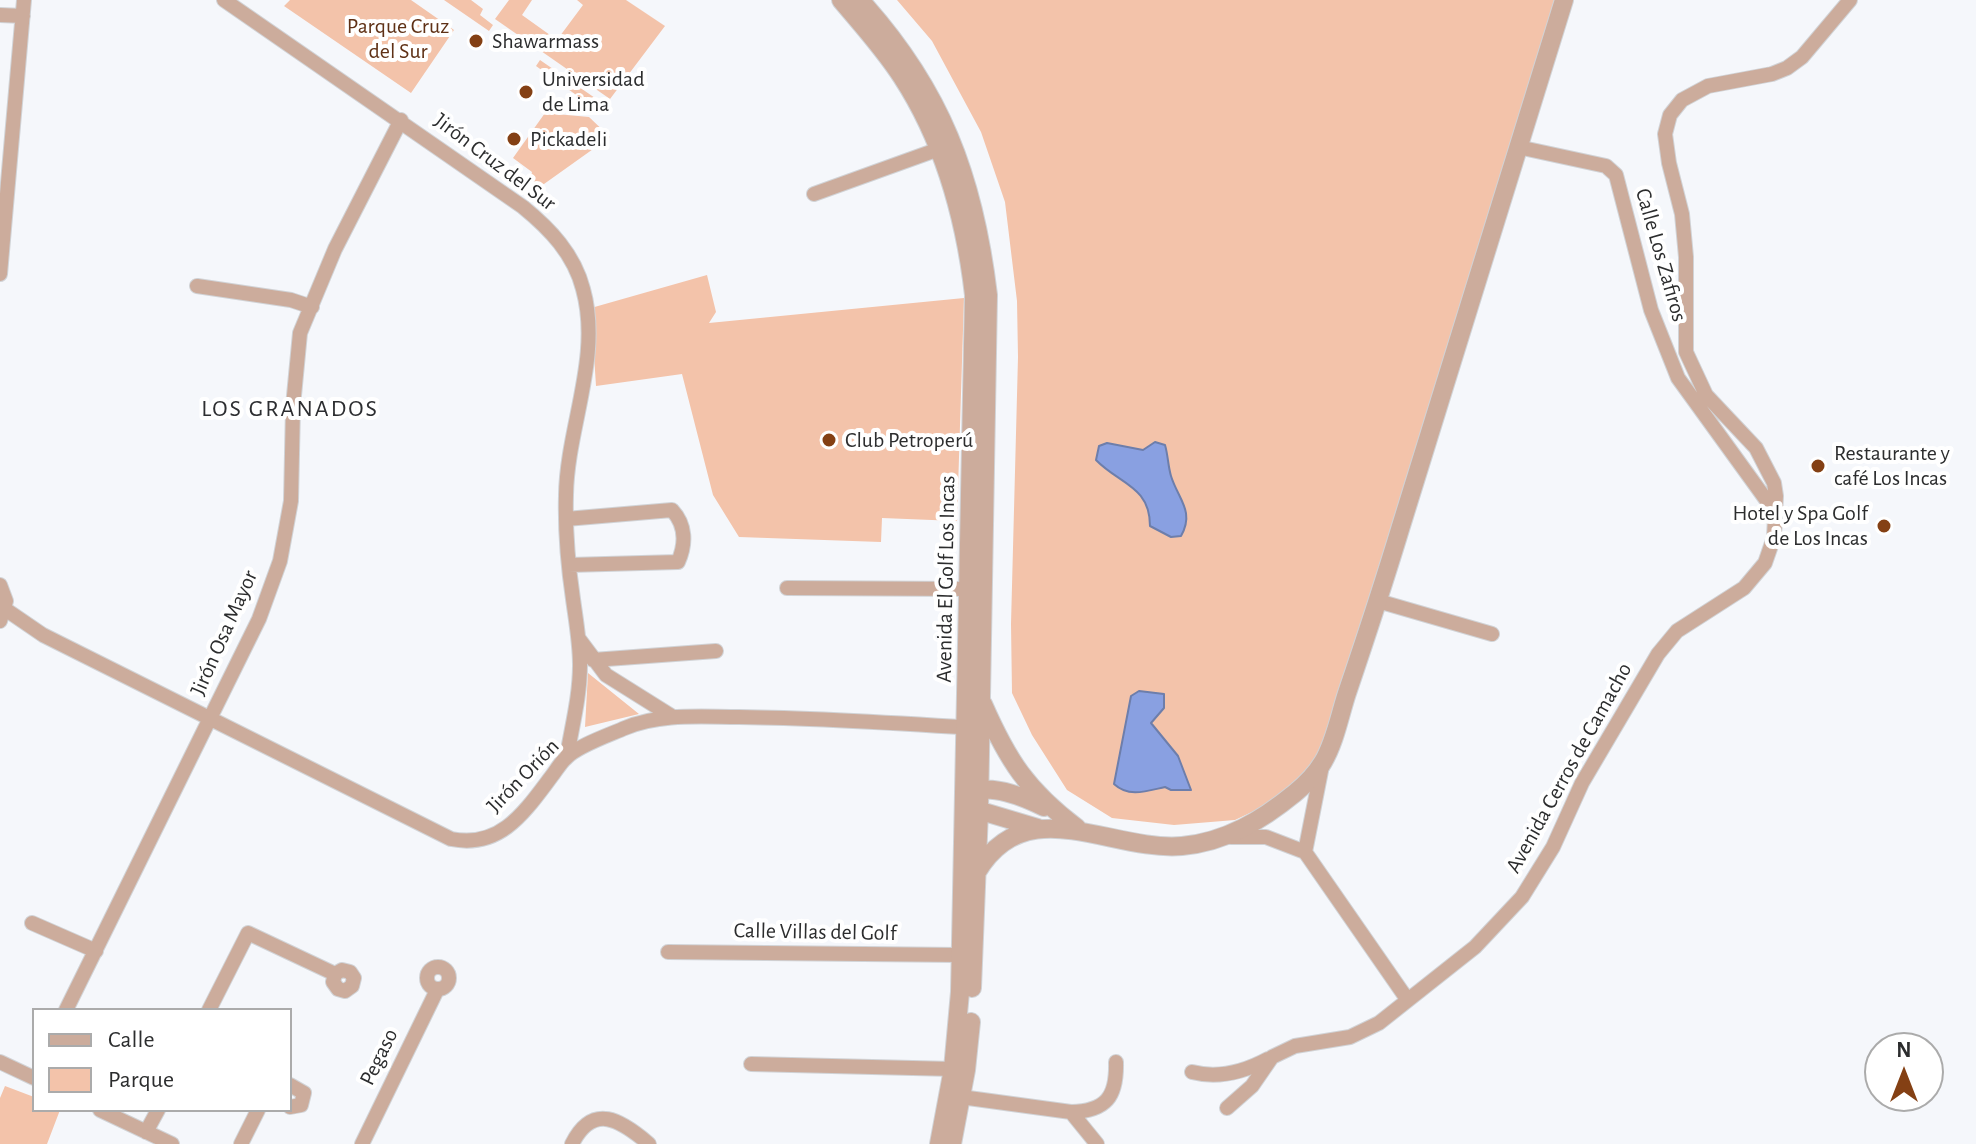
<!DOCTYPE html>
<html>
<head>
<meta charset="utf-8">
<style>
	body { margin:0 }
	#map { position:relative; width:1976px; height:1144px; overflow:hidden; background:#f5f7fb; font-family:"Alegreya Sans",sans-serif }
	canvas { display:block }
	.legend { position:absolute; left:32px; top:1008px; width:260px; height:104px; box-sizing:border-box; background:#fff; border:2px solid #ababab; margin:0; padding:10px 14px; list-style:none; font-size:24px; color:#2c2d2e }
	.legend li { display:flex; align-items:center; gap:16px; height:40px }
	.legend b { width:40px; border:2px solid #ababab }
	.north { position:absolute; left:1864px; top:1032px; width:80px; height:80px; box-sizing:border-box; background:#fff; border:2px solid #ababab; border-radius:50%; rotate:0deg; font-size:22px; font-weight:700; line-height:32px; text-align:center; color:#2c2d2e }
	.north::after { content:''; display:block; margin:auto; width:28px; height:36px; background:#844014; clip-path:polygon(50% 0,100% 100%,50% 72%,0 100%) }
</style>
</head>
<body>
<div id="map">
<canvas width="1976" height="1144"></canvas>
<ul class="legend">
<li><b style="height:10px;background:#ccac9c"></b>Calle</li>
<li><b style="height:22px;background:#f3c3aa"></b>Parque</li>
</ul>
<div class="north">N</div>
</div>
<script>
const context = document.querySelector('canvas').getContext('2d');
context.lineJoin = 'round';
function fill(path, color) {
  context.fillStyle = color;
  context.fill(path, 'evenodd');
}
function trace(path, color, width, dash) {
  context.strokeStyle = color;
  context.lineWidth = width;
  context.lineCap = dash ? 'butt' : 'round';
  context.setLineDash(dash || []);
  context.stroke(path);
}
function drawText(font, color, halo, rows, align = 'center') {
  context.font = font + ' "Alegreya Sans",sans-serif';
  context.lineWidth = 8;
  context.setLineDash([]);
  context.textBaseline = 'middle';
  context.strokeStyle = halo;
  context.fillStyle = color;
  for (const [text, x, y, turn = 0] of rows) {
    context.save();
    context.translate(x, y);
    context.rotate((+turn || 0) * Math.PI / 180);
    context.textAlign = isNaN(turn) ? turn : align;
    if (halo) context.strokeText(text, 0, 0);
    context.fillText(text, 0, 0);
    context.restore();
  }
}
fill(new Path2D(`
	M290,0H411L454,30L411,93L284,6Z
	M444,0H471L483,9L480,15L493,25L489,31Z
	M509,0H532L522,15L557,40L583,5L577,0H626L665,26L610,99L495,19Z
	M897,0H1559L1326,750L1296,791L1235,820L1174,825L1112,818L1067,790L1032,735L1012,693L1011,624L1018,357L1017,301L1005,202L981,132L932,41Z
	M540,60L611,109L597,110L536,66Z
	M545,113L589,117L610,137L537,189L530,180L532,172L513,158Z
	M707,275L716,312L709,323L964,298L957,521L882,518L881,542L739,537L713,495L682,374L596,386L591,308Z
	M588,673L639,714L585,727Z
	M5,1086L34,1097V1110H60L47,1144H0V1098Z`), '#f3c3aa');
const water = new Path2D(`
	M1155,442L1165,445C1168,455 1168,466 1171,476C1178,499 1195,511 1181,536L1171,537L1150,526C1150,486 1119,484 1096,460L1099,446L1107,443L1143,450Z
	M1139,691L1164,694V708L1151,723L1178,756L1191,790H1171L1165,787C1147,791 1129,798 1114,784L1131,696Z`);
fill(water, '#89a0e1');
trace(water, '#6d7eab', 2);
const minor = new Path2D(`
	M224,0L523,207C550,229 574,254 583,289C602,357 567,427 566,495C565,530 568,565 573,599C576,621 580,643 580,665C580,696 572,726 567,756
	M0,15L23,16
	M1518,147L1606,166L1616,175L1651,310L1678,378L1775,512
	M814,194L939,149
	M0,274L24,0
	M197,286L291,300L312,307
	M566,519L672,510C686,525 686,544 678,562L569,565
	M0,585L6,601L0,621
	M787,588L969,589
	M1378,601L1492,634
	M5,609L43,635L451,839C500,849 524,813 551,777C556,771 560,763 566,758C577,746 609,735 625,728C661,713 701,717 739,717C818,718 897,723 975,728
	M579,639L606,675L673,717
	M593,660L716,651
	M1231,837H1266L1305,852L1407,999
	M1305,852L1322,766
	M32,923L96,951
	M668,952L961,955
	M427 978a11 11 0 1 1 22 0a11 11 0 1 1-22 0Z
	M66,1010L259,619L280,561L291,501L293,406L300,333L335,249L401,120
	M209,1010L248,933L335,974L342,970L350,972L354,978L352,986L345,991L338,989L333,982L335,974
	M0,1062L34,1078
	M751,1064L953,1069
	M1192,1072C1219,1079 1244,1072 1268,1059
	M290,1085L304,1093L301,1105L290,1107
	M961,1097L1071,1112C1106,1111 1117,1097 1116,1062
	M1227,1108L1252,1086L1272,1057L1295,1046L1350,1037L1379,1023L1475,947L1522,897L1553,847L1582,783L1658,654L1677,631L1744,588L1765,563L1774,537L1776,496L1774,483L1756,448L1706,395L1686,352V257L1682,214L1669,163L1665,134L1670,115L1682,100L1708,86L1772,74L1787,68L1802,57L1850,0
	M100,1110L172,1144
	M1071,1112L1097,1144
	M146,1132L158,1110
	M241,1144L258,1110
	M362,1144L437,990
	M572,1144C593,1102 621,1120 649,1144`);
const tertiary = new Path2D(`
	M841,0C862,25 884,49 902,77C945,143 965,218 974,295L960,992L953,1069L939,1144
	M860,0C941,89 974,177 988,295L979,811L972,988
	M983,704C1008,761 1027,790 1077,828
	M969,793C990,783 1024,797 1044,807
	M971,808L1038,828
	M977,872C1026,789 1110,852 1182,846C1226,842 1262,820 1295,793C1305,785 1317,772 1323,762C1335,742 1340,714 1347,693C1366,637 1384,582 1401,526C1456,351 1509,175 1564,0
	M952,1144L966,1070L971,1022`);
trace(minor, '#d1d3d6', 16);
trace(tertiary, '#d1d3d6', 20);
trace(minor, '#ccac9c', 14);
trace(tertiary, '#ccac9c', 18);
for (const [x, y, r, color] of [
	[476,41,8,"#844014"],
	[526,92,8,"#844014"],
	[514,139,8,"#844014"],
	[829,440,8,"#844014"],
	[1818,466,8,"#844014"],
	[1884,526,8,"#844014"]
]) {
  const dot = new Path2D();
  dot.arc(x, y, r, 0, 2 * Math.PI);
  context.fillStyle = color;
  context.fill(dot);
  trace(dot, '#fff', 3);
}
drawText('22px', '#5f3116', '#fff', [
	["Parque Cruz",398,26],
	["del Sur",398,51]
]);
drawText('22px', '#2c2d2e', '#fff', [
	["Shawarmass",492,41],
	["Universidad",542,79],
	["de Lima",542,104],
	["Pickadeli",530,139],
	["Club Petroperú",845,440],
	["Restaurante y",1834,453],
	["café Los Incas",1834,478],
	["Hotel y Spa Golf",1868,513,"right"],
	["de Los Incas",1868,538,"right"]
], 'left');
drawText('22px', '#2c2d2e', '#fff', [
	["Jirón Cruz del Sur",495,162,37],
	["Calle Los Zafiros",1661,255,74],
	["Avenida El Golf Los Incas",946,579,-89],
	["Jirón Osa Mayor",224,633,-66],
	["Avenida Cerros de Camacho",1569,768,-61],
	["Jirón Orión",523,776,-46],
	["Calle Villas del Golf",815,932,1],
	["Pegaso",379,1057,-64]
]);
context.letterSpacing = '2px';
drawText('24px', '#2d2e31', '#fff', [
	["LOS GRANADOS",290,409]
]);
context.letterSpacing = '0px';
</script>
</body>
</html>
